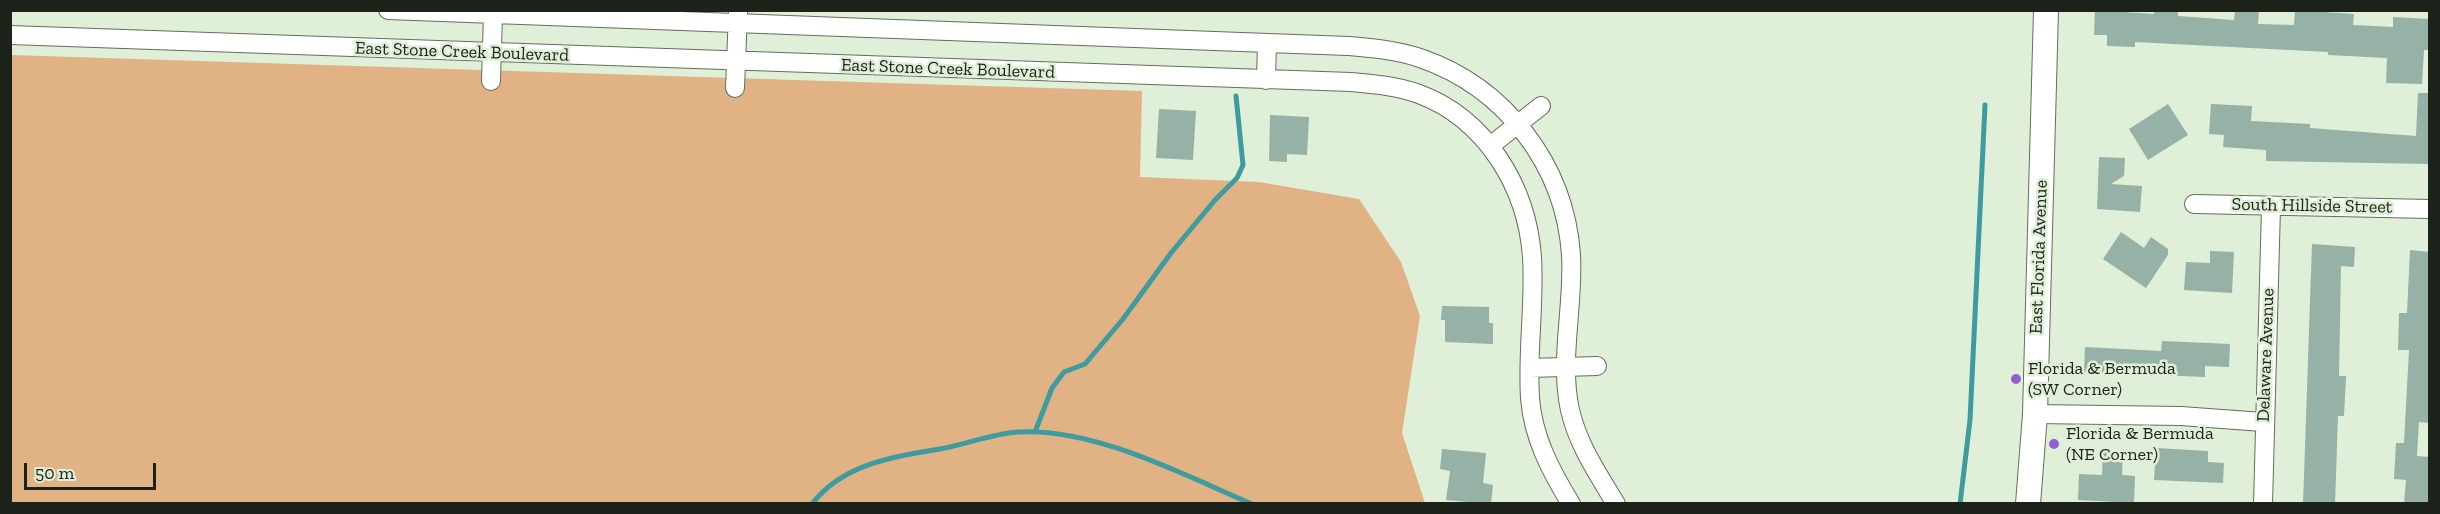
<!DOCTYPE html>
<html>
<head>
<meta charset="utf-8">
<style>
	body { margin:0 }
	#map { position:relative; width:2440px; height:514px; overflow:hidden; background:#e0efd7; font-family:"Zilla Slab",serif }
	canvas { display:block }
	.frame { position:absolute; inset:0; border:12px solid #1c2119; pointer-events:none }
	.scale { position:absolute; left:24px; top:463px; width:132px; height:27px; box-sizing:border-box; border:3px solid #1c2119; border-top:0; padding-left:8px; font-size:18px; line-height:21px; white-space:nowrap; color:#1c2119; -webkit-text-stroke:4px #e0efd7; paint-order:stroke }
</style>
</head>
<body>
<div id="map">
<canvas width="2440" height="514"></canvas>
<div class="frame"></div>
<div class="scale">50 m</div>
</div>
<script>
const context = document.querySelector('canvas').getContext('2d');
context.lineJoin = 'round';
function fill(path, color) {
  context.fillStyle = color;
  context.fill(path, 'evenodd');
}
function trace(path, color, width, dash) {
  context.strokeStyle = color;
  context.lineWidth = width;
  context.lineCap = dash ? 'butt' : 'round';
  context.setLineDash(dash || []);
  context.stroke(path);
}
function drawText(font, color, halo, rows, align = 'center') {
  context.font = font + ' "Zilla Slab",serif';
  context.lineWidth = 5;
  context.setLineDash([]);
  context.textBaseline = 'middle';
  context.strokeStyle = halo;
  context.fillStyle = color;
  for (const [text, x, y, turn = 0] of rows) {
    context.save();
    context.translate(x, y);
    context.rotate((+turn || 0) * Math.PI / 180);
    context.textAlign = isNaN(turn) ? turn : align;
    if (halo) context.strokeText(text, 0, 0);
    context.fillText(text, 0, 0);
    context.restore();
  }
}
fill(new Path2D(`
	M11,55L1142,91L1140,177L1259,182L1359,199L1401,262L1420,316L1402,433L1425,503L11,504Z`), '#e1b384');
trace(new Path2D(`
	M1035,432L1052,388L1064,372L1085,364L1123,319L1171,253L1215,200L1237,178L1243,165L1236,96
	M812,504C841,466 889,457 934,450C963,446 989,434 1018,432C1093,427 1184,475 1252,504
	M1960,504L1970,420L1985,105`), '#3e9b9f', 5);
fill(new Path2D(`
	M2095,10L2154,14V10H2178V16L2234,20L2235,10H2259L2258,24L2294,25L2295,10L2354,14L2353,25L2393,27V17L2430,19V50H2424L2422,84L2386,83L2387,58L2328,55V52L2135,42V47L2107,46V35H2094Z
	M2418,93H2430V164L2266,161V150L2223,147L2224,135L2209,134L2211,104L2252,106L2251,121L2310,124V128L2416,136Z
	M2168,104L2188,135L2148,160L2129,129Z
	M1159,109L1196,111L1193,160L1156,158Z
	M1270,115L1309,117L1307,155L1287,154V162L1269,161Z
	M2099,157L2125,158L2124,176L2111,184L2142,186L2140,212L2097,209Z
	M2121,232L2144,248L2151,237L2168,249V255L2146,288L2103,259Z
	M2312,244L2355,247L2354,267L2341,266L2339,376H2346L2344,416H2338L2335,504H2303Z
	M2410,250L2430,252V423L2419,422L2417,456L2430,457L2428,504H2404L2406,480L2394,479L2396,443H2404L2409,350H2398L2399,313H2407Z
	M2210,251L2234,252L2232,293L2184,290L2186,262L2210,263Z
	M1442,306L1489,307V323H1493V344L1445,342V320H1441Z
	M2162,341L2230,344L2229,367L2205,366V377L2084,372L2085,347L2161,351Z
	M2156,448L2208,451V462L2224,463L2223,483L2154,480Z
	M1442,449L1486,453L1483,483L1493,485L1491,504L1446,500L1450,471L1440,469Z
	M2103,450L2123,451L2122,475L2135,476L2134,503L2078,500L2079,474L2102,475Z`), '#96b1a6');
const street = new Path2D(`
	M388,10L1348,46C1372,48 1397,50 1420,58C1505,87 1565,165 1571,255C1574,307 1559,359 1570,410C1578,445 1598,474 1616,504
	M10,35L1351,82C1374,84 1397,86 1419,94C1486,119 1527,187 1532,257C1535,304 1527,351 1530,398C1533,438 1551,471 1571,504
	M1266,80L1267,43
	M491,81L493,14
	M735,88L738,12
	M1490,146L1541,106
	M2194,204L2430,209
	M1530,368L1597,366
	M2035,414L2181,416L2263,422
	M2263,504L2271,207`);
const secondary = new Path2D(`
	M2028,504L2035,414L2046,10`);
trace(street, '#626f5a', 20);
trace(secondary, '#626f5a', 26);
trace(street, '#fff', 18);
trace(secondary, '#fff', 24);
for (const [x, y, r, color] of [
	[2016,379,6,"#955dd5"],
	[2054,444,6,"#955dd5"]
]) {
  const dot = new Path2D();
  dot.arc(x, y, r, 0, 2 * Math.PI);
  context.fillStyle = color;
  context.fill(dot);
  trace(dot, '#e0efd7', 2);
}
drawText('18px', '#1c2119', '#e0efd7', [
	["East Stone Creek Boulevard",462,52,2],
	["East Stone Creek Boulevard",948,69,2],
	["South Hillside Street",2312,206,1],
	["East Florida Avenue",2039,257,-88],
	["Delaware Avenue",2266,355,-88]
]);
drawText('18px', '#1c2119', '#e0efd7', [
	["Florida & Bermuda",2028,369],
	["(SW Corner)",2028,390],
	["Florida & Bermuda",2066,434],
	["(NE Corner)",2066,455]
], 'left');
</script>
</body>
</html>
